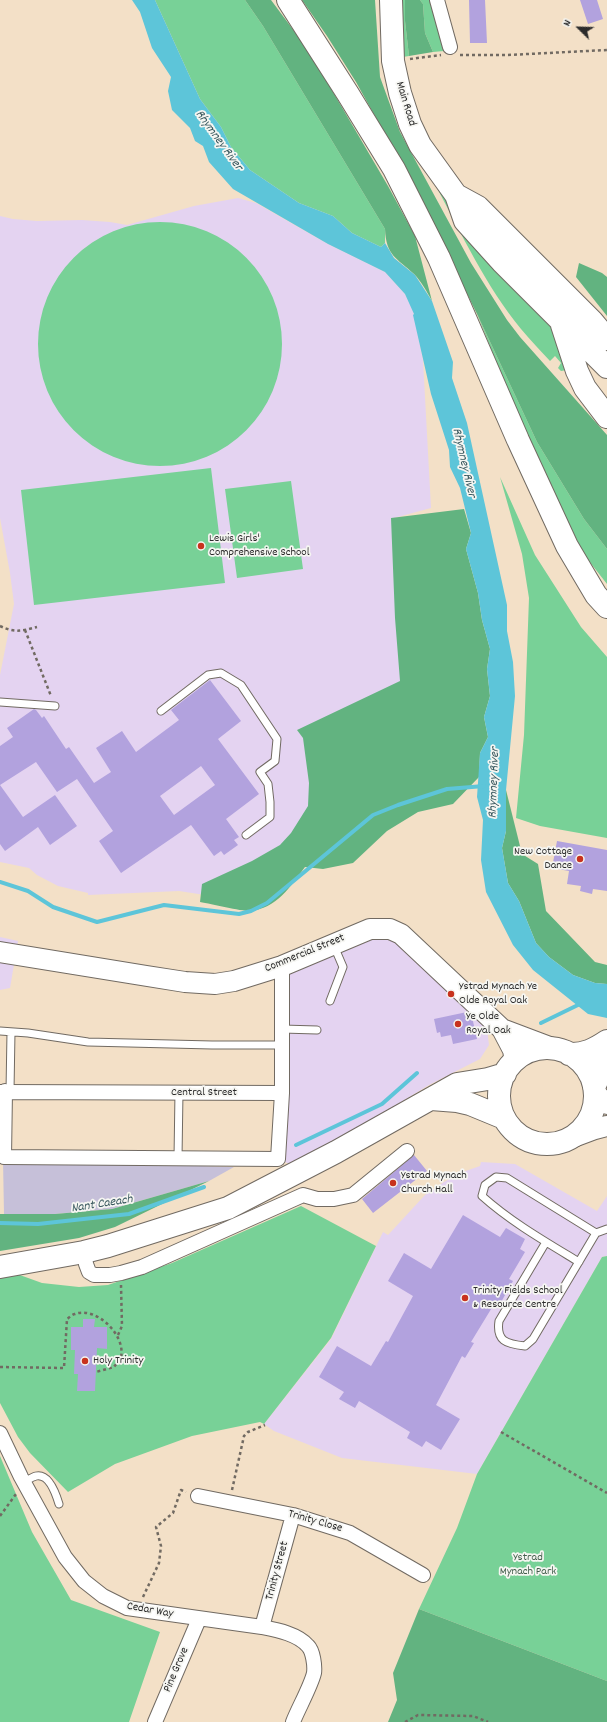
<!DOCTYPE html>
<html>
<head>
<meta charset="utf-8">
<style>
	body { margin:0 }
	#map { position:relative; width:607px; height:1722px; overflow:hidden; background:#f3e0c7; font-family:Dekko,sans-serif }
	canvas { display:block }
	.north { position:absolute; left:559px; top:8px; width:40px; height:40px; -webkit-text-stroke:3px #f6f6f2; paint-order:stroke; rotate:293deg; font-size:11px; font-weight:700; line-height:16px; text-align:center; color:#2b2b2b }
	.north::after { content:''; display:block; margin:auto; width:14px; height:18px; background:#2b2b2b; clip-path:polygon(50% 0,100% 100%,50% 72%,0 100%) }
</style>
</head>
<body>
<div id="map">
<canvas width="607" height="1722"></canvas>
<div class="north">N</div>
</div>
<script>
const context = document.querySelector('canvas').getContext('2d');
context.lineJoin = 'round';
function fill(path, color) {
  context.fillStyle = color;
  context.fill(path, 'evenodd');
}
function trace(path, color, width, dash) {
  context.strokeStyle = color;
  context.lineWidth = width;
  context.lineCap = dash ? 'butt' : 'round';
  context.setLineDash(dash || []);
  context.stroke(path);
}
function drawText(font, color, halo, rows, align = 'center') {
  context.font = font + ' Dekko,sans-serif';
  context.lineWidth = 3.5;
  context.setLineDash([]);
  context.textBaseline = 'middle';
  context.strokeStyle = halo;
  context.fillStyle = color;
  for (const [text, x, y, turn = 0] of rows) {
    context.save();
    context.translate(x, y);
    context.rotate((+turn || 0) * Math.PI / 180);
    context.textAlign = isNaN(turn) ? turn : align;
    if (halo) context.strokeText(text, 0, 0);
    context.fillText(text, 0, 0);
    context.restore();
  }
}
fill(new Path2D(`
	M238,198L256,203L328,244L385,272L405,294L413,310L423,360L431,508L394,518L421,695L347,821L205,895L179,891L88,895V893L58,886L37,875L29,868L0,862V675L14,604L10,573L0,518V216L13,219L37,221L82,220L110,222L127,225L194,206Z
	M374,936L397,941L481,1021L487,1029L489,1045L480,1059L429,1085L296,1166L279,1160L283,972Z
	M0,937L18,941L10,988L0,990Z
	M481,1162L515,1164L597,1211L607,1196V1256L602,1257L477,1474L342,1458L274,1431L264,1424L331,1339L383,1232L388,1235L425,1195L444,1182L460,1173L480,1166Z`), '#e4d3f1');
fill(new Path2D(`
	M3,1160L234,1167L209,1181L112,1209L55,1214H4Z`), '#c6c0d9');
fill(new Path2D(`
	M155,0H245L263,26L385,229V243L381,247L352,233L333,216L299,203L250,170L231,147L221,127L200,99Z
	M399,0H405V21L409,56L403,57Z
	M420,0H431L444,51L433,52L425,33L423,4Z
	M436,186L468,232L540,309L554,332L567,370L561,371L558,368L561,363L555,356L550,361C540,350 530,340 521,329C486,286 462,235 436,186Z
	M38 344a122 122 0 1 1 244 0a122 122 0 1 1-244 0Z
	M477,314L537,442L584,519L607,549V584L585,556L534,455Z
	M211,468L225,583L34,605L21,490Z
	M500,477L535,555L581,627L607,657V838L540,826L516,818L524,735L529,598L522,554Z
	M291,481L303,569L237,578L225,489Z
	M301,1206L376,1246L331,1338L264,1424L260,1422L192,1436L115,1464L68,1492L30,1453L18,1437L0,1403V1277L17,1274L42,1283L79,1287L108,1285L172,1263Z
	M607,1256V1681L419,1609L457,1528L477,1474L602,1257Z
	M0,1456L32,1532L71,1600L160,1632L129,1722H0Z`), '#78d197');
fill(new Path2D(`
	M245,0H271L309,51L388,186L415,236L432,301C427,292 421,281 414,274C397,258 386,256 385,229L263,26Z
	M302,0H375L380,77L400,132L471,263L507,320L520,337L607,435V549L584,519L537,442L477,314L411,181L356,82L327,36Z
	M405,0H420L423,4L425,33L433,52L409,56L405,21Z
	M579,263L602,273L607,277V316L576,277Z
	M464,509L471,533L466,549L478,593L482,620L490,649L487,669L490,696L484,717L488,737L480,753L479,777L453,804L418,812L387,831L353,863L323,869L305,867C291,886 276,909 250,911C240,911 212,904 200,902L202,884L252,861L280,845L291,833L308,806L309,783L303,738L297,730L400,681L395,618L391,518Z
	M506,790L522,854L538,864L546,911L595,962L607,965V984L595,983L573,975L549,957L536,943L519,901L508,883L502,848L506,831Z
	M209,1181L115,1227L79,1238L0,1251V1214H55L112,1209Z
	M419,1609L607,1681V1722H388L397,1700L393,1673Z`), '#62b380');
fill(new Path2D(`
	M132,0H155L200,99L221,127L231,147L250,170L299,203L333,216L352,233L381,247L385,243L394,258L415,275L432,301L453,362L452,378L467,423L507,605V631L513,662L515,696L506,790V831L502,848L508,883L519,901L536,943L549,957L573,975L595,983L607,984V1018L588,1014L533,970L513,945L486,892L481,860L483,820L477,797L480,753L488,737L484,717L490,696L487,669L490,649L482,620L478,593L466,549L471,533L460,488L450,467L449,450L431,394L413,315L414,314L405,294L385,272L328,244L233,189L209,162L203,146L195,141L190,128L172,110L168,91L171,77L152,48L140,12Z`), '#5dc5d9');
trace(new Path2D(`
	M0,882L28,891L53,907L97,922L164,905L239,914L251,911L267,903L373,815L398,805L447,789L484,786
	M541,1023L580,1004
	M296,1145L382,1104L417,1073
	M0,1223L38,1224L129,1214L204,1187`), '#5dc5d9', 4);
fill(new Path2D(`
	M469,0H485L487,43H470Z
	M580,0H597L603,19L588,24Z
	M210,680L241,721L218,739L259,794L226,819L239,837L234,840L238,845L224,855L221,851L214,856L191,825L121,873L99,841L113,831L77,779L57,792L36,762L0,785L23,817L55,795L77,826L50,845L38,827L5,851L0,844V746L13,737L7,728L34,709L36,710L42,718L44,716L66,749L69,747L94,783L111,772L96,748L122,731L136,752L179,720L171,710ZM201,766L215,785L174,815L160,796Z
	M557,841L607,850V891L593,889L592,894L580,891L581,886L567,884L569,871L552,868Z
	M467,1012L472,1017L477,1039L453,1044L451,1035L441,1037L440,1032L437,1033L434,1019Z
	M414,1155L427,1171L373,1213L362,1199Z
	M463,1215L500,1237L506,1228L525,1239L520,1249L525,1252L509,1279L513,1281L500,1304L496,1301L471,1342L474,1343L465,1358L462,1356L436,1405L460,1419L441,1450L426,1441L422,1447L407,1438L410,1432L359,1401L355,1408L339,1399L344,1392L319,1377L337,1346L371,1366L386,1341L388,1342L413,1296L388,1281L404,1253L431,1269Z
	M83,1319H95L94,1327H107V1349L97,1348L95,1391H77L78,1374H74L75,1350H71V1327H83Z`), '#b2a2de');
const lane = new Path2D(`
	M0,702L55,706
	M161,711L208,675L221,673L241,685L277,739L275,761L260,772L268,784L270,802V817L246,835
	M330,1001L343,967L334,946
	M282,1029L317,1030
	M0,1031L28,1033L88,1042L212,1045H282
	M10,1091L11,1032
	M178,1158L179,1092
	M546,1242L499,1321C496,1341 506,1344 525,1346L533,1339L596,1233L607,1229
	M579,1262C546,1242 511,1222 482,1196L485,1185L496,1177L507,1178L596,1233
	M24,1482C28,1480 32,1477 36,1476C49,1473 56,1494 59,1504`);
const street = new Path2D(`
	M437,0L450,47
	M5,1091L4,1157L278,1159L282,1093
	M0,1092L282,1093V966
	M84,1252L86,1264L89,1272L94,1275H110L121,1273L142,1267L303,1195L317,1199H334L353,1195L407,1151
	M0,1433L21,1477L65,1557L84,1581L103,1596L127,1608L262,1627C277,1630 298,1634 308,1646C313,1651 315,1666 314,1673C311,1686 298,1709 293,1722
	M198,1496L293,1515L350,1533L423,1575
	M262,1627L293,1515
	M155,1722L199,1619`);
const secondary = new Path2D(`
	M0,952L147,976L185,982L215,984L234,981L282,966L370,929H390L401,934L502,1029L513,1050L515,1061
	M502,1029L555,1049
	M594,1092L607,1104
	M571,1138L595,1129L607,1126`);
const primary = new Path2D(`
	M288,0L348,94L394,169L439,258L518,440L567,546L596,595L607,607
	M391,0L393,61L400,93L410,124L420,145L456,195L465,221L502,262L607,367
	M456,195L478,207L592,321L607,339
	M562,325L577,371L585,388L607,417
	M499 1096a48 48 0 1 1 96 0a48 48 0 1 1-96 0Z
	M569,1054C584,1055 595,1049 607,1041
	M594,1087L607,1060
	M431,1099L457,1101L470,1104L504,1118
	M0,1267L84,1252L108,1246L228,1208L336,1152L457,1084L488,1079L505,1074`);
trace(lane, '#716a62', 9);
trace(street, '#716a62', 16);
trace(secondary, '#716a62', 22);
trace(primary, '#716a62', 24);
trace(new Path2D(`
	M460,55H508L607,50
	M410,59L441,55
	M0,626C15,633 21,631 37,627
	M25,630L51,696
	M118,1335L122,1326L121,1285
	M0,1367L64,1368L67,1319C69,1318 72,1314 75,1314C96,1306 126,1335 121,1357C120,1360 116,1364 114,1367L96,1372
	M501,1432L607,1493
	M232,1490L244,1436L248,1432L265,1425
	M0,1516L16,1494
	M143,1597L159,1563L161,1546L156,1527L173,1513L181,1490L186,1492
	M405,1722L418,1715L473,1716L488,1722`), '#716a62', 2.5, [3, 3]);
trace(lane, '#fff', 7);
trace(street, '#fff', 14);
trace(secondary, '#fff', 20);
trace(primary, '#fff', 22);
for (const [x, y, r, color] of [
	[201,546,4,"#c8321e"],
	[580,859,4,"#c8321e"],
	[451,994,4,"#c8321e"],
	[458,1024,4,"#c8321e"],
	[393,1183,4,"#c8321e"],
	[465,1298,4,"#c8321e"],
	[85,1361,4,"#c8321e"]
]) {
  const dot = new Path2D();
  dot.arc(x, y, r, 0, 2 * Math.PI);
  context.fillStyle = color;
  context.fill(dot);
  trace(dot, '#f6f6f2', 1.5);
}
drawText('12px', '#2b2b2b', '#f6f6f2', [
	["Main Road",405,104,73],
	["Commercial Street",305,954,-22],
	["Central Street",204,1093],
	["Trinity Close",315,1522,16],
	["Trinity Street",278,1571,-75],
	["Cedar Way",150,1611,10],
	["Pine Grove",177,1670,-67]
]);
drawText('12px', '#2b2b2b', '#f6f6f2', [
	["Lewis Girls'",209,539],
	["Comprehensive School",209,553],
	["New Cottage",572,852,"right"],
	["Dance",572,866,"right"],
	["Ystrad Mynach Ye",459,987],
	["Olde Royal Oak",459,1001],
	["Ye Olde",466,1017],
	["Royal Oak",466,1031],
	["Ystrad Mynach",401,1176],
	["Church Hall",401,1190],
	["Trinity Fields School",473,1291],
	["& Resource Centre",473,1305],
	["Holy Trinity",93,1361]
], 'left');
drawText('12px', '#425d4b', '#f6f6f2', [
	["Ystrad",528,1558],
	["Mynach Park",528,1572]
]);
drawText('italic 13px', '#3a595f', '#f6f6f2', [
	["Rhymney River",218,141,54],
	["Rhymney River",463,463,77],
	["Rhymney River",495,783,-88],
	["Nant Caeach",102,1205,-9]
]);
</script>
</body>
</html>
